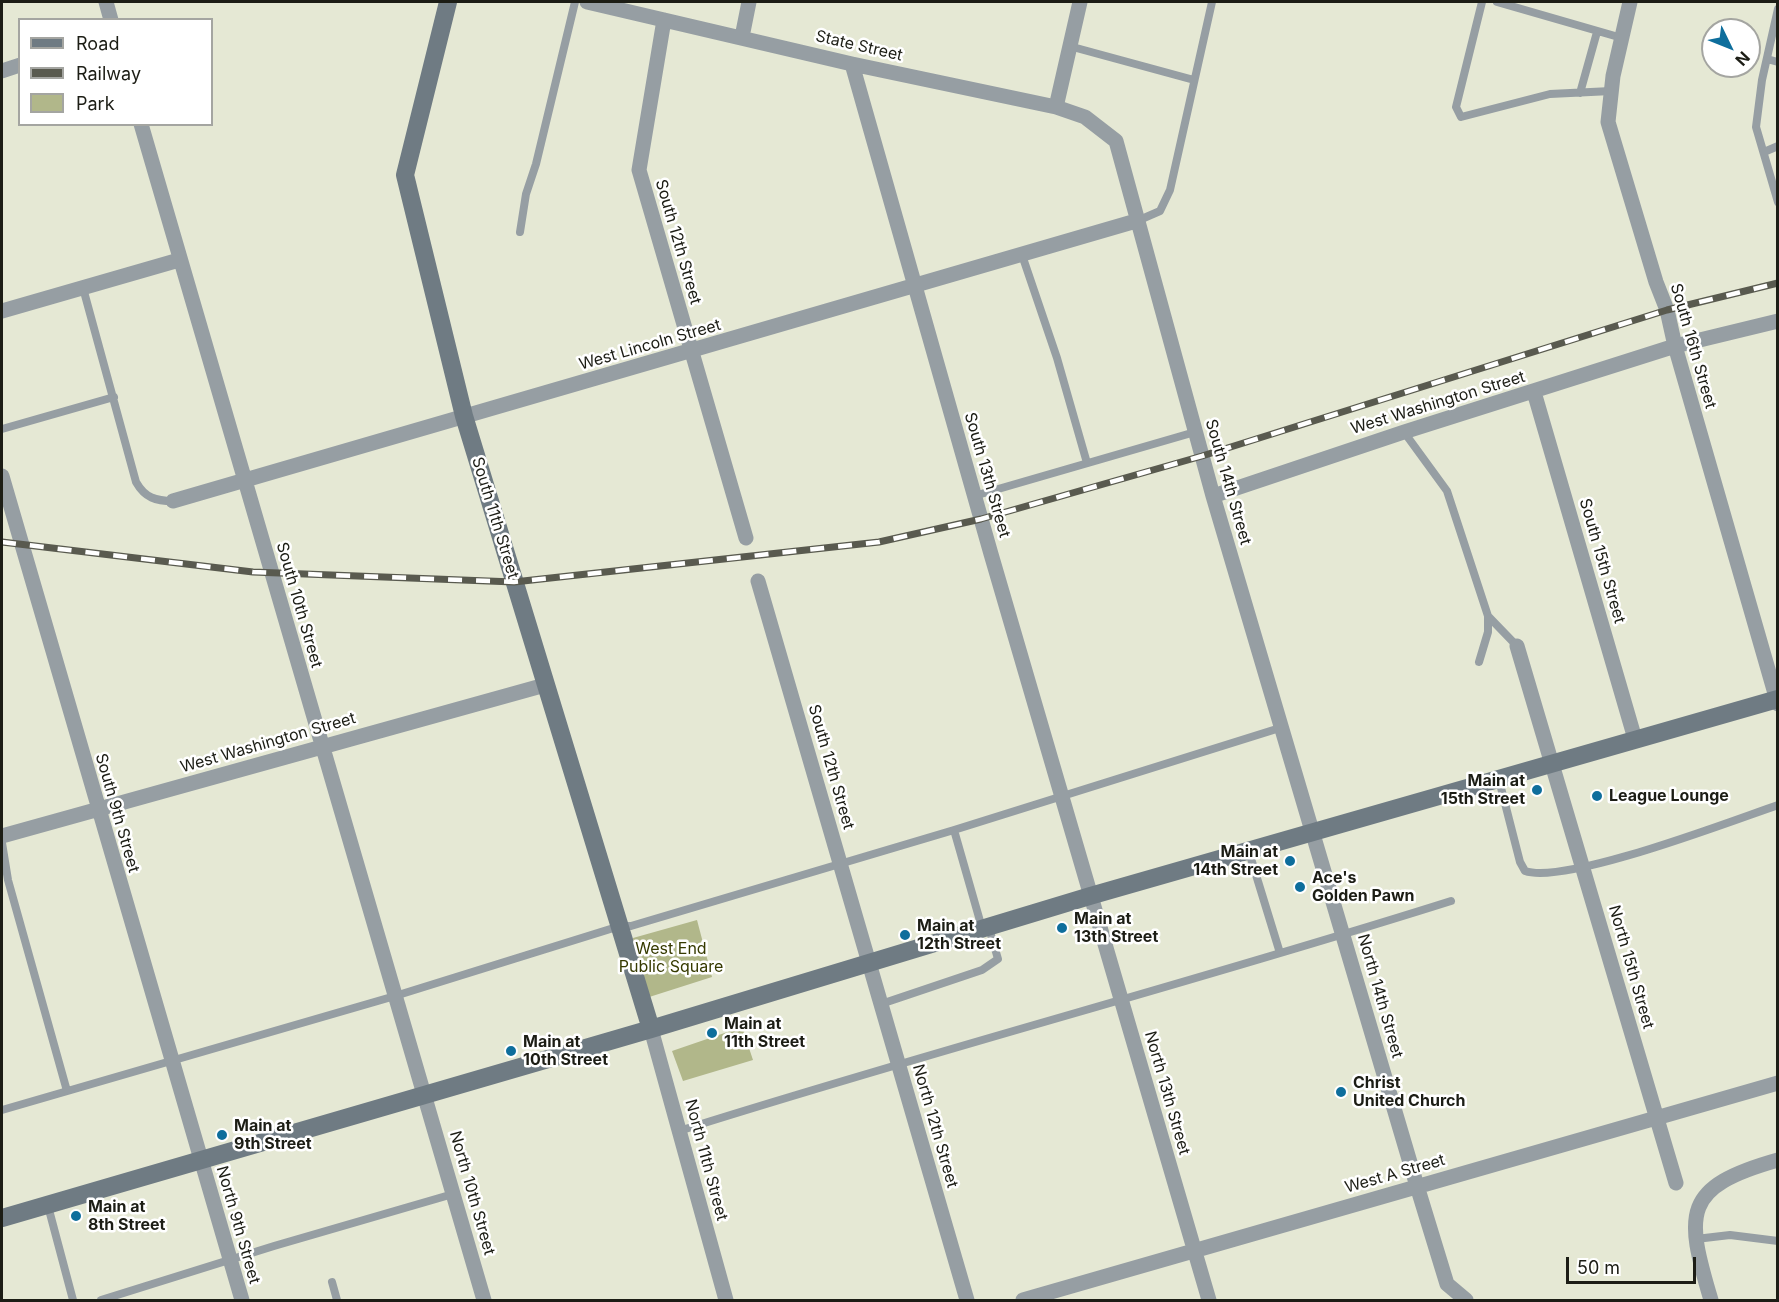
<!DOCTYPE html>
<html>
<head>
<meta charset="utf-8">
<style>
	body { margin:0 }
	#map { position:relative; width:1779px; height:1302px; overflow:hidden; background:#e5e8d4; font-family:Inter,sans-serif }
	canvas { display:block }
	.frame { position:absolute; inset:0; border:3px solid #1c1d15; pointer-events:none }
	.legend { position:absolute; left:18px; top:18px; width:195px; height:108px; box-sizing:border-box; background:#fff; border:2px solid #a4a5a1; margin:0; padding:8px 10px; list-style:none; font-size:18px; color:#1c1d15 }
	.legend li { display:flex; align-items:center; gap:12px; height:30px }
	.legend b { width:30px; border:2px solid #a4a5a1 }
	.north { position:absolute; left:1701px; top:18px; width:60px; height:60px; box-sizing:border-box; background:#fff; border:2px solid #a4a5a1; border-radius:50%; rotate:133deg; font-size:16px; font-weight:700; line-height:24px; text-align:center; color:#1c1d15 }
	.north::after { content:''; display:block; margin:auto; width:21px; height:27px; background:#0e6e9c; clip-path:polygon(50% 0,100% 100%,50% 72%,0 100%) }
	.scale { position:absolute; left:1566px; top:1257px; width:130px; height:27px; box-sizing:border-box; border:3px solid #1c1d15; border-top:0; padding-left:8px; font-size:18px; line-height:21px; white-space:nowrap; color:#1c1d15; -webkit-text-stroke:4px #fff; paint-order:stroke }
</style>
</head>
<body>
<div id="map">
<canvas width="1779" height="1302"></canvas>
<div class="frame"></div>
<ul class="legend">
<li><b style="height:8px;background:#6f7b83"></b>Road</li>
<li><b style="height:8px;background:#595a4f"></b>Railway</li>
<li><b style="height:16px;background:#b1b78a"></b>Park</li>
</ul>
<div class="north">N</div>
<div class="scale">50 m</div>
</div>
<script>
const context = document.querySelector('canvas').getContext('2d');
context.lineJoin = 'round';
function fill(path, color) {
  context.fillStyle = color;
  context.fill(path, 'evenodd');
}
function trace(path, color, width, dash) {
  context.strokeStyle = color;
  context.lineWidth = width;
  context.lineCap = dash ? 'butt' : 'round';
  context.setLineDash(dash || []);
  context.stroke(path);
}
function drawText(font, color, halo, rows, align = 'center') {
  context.font = font + ' Inter,sans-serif';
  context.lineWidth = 5;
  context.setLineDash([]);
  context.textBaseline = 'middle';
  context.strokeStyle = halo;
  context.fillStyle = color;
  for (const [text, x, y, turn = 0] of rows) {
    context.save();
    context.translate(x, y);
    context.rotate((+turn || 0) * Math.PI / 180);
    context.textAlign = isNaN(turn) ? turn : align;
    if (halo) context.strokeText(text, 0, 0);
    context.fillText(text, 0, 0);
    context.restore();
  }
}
fill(new Path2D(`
	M697,920L712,977L643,999L633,938Z
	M742,1027L753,1060L683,1081L672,1051Z`), '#b1b78a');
trace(new Path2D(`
	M1482,2L1456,107L1461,117L1550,94L1611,91
	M1497,2L1622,38
	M1778,9L1762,80L1756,127L1778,202
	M1069,46L1194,80
	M1767,59L1778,62
	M1580,93L1597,32
	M1764,152L1778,146
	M1137,221L1160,211L1170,190L1212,2
	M520,232L526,194L536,164L575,2
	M1022,255L1057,358L1087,463
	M83,288L136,482C145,498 156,501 173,501
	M2,429L114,397
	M1404,432L1447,491L1488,616L1517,646
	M974,496L1195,432
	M1479,662L1488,632V616
	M1499,780L1520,862L1525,871C1565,885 1731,821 1778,805
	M954,830L982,928
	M2,843L8,880L67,1091
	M1249,852L1280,953
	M881,1004L982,970L998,959L989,928
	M2,1110L395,996L620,926H631L954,830L1283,727
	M679,1131C935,1050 1195,982 1451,901
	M48,1206L73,1300
	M1696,1239L1730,1235L1778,1241
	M332,1282L337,1300
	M101,1300L274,1246L453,1194`), '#969ea3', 8);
trace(new Path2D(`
	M106,2L111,20
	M587,2L852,64L1056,107L1085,117L1116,141L1213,496L1417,1186L1447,1284L1466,1300
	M1630,2L1613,76L1608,122L1656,282L1667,310L1675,346L1778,704
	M664,20L639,170L746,538
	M742,37L749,2
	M852,64L991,554L1209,1300
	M2,71L20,65
	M1056,107L1080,2
	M141,124L484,1300
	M2,311L179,260
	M1534,392L1635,739
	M2,476L242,1300
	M1213,496L1404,432L1675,346L1778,321
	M173,501L1136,221
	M758,581L967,1300
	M1517,646L1676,1183
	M2,836L545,685
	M651,1029L726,1300
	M1023,1300L1778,1083
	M1711,1300C1685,1213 1682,1187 1778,1160`), '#969ea3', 15);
trace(new Path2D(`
	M448,2L405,175L464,416L651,1029
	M2,1218L651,1029L1090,896L1778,699`), '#6f7b83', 18);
const rail = new Path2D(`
	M2,542L253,572L514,582L879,542L981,519L1202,456L1667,310L1778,283`);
trace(rail, '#595a4f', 7);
trace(rail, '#fff', 4.5, [14]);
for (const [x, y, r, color] of [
	[1537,790,6,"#0e6e9c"],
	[1597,796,6,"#0e6e9c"],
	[1290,861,6,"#0e6e9c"],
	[1300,887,6,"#0e6e9c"],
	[1062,928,6,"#0e6e9c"],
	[905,935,6,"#0e6e9c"],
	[712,1033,6,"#0e6e9c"],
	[511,1051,6,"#0e6e9c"],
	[1341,1092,6,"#0e6e9c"],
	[222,1135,6,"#0e6e9c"],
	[76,1216,6,"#0e6e9c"]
]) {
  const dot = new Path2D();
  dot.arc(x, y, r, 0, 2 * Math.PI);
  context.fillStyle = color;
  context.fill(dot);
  trace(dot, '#fff', 2);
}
drawText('16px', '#1c1d15', '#fff', [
	["State Street",859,46,13],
	["South 12th Street",678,242,74],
	["West Lincoln Street",650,345,-16],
	["South 16th Street",1693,346,74],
	["West Washington Street",1438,403,-17],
	["South 13th Street",987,475,74],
	["South 14th Street",1228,482,74],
	["South 11th Street",495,518,73],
	["South 15th Street",1602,561,74],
	["South 10th Street",299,605,74],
	["West Washington Street",268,743,-16],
	["South 12th Street",831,767,74],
	["South 9th Street",117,813,74],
	["North 15th Street",1631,967,74],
	["North 14th Street",1380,996,74],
	["North 13th Street",1167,1093,74],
	["North 12th Street",935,1126,74],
	["North 11th Street",706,1160,75],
	["West A Street",1395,1174,-16],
	["North 10th Street",472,1193,74],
	["North 9th Street",238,1225,74]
]);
drawText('bold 16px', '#1c1d15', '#fff', [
	["Main at",1525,781,"right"],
	["15th Street",1525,799,"right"],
	["League Lounge",1609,796],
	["Main at",1278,852,"right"],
	["14th Street",1278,870,"right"],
	["Ace's",1312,878],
	["Golden Pawn",1312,896],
	["Main at",1074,919],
	["13th Street",1074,937],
	["Main at",917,926],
	["12th Street",917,944],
	["Main at",724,1024],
	["11th Street",724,1042],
	["Main at",523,1042],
	["10th Street",523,1060],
	["Christ",1353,1083],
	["United Church",1353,1101],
	["Main at",234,1126],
	["9th Street",234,1144],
	["Main at",88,1207],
	["8th Street",88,1225]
], 'left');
drawText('16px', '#363a00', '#fff', [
	["West End",671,949],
	["Public Square",671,967]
]);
</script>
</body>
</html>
